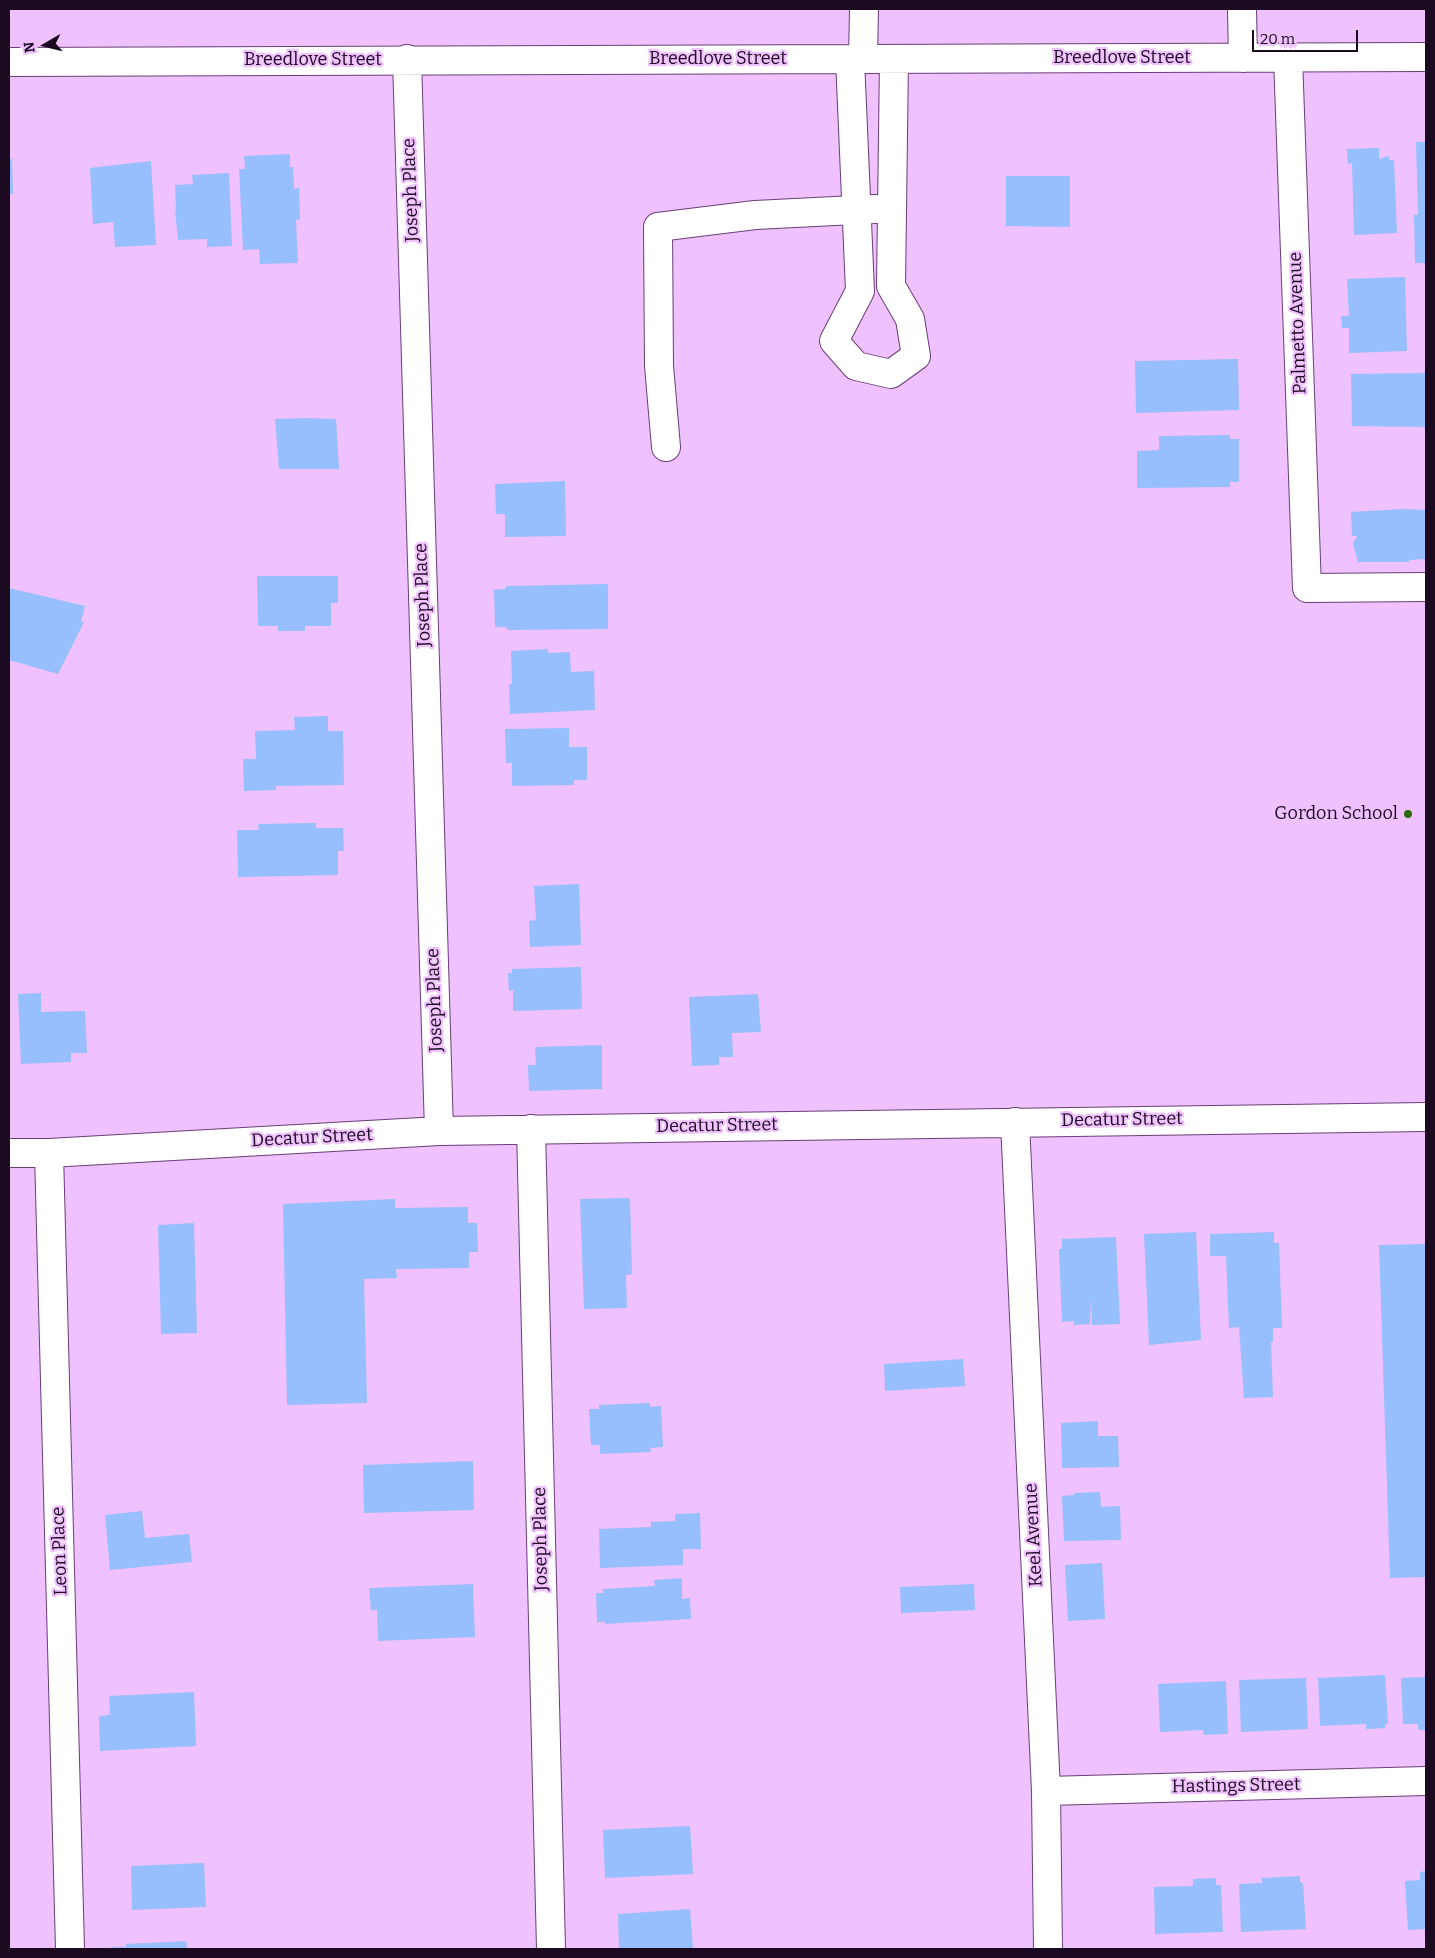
<!DOCTYPE html>
<html>
<head>
<meta charset="utf-8">
<style>
	body { margin:0 }
	#map { position:relative; width:1435px; height:1958px; overflow:hidden; background:#f0c1ff; font-family:Bitter,serif }
	canvas { display:block }
	.frame { position:absolute; inset:0; border:10px solid #1c0b20; pointer-events:none }
	.north { position:absolute; left:20px; top:20px; width:50px; height:50px; -webkit-text-stroke:4px #f0c1ff; paint-order:stroke; rotate:262deg; font-size:14px; font-weight:700; line-height:20px; text-align:center; color:#1c0b20 }
	.north::after { content:''; display:block; margin:auto; width:18px; height:22px; background:#1c0b20; clip-path:polygon(50% 0,100% 100%,50% 72%,0 100%) }
	.scale { position:absolute; left:1252px; top:30px; width:106px; height:22px; box-sizing:border-box; border:2px solid #1c0b20; border-top:0; padding-left:6px; font-size:15px; line-height:18px; white-space:nowrap; color:#1c0b20; -webkit-text-stroke:4px #f0c1ff; paint-order:stroke }
</style>
</head>
<body>
<div id="map">
<canvas width="1435" height="1958"></canvas>
<div class="frame"></div>
<div class="north">N</div>
<div class="scale">20 m</div>
</div>
<script>
const context = document.querySelector('canvas').getContext('2d');
context.lineJoin = 'round';
function fill(path, color) {
  context.fillStyle = color;
  context.fill(path, 'evenodd');
}
function trace(path, color, width, dash) {
  context.strokeStyle = color;
  context.lineWidth = width;
  context.lineCap = dash ? 'butt' : 'round';
  context.setLineDash(dash || []);
  context.stroke(path);
}
function drawText(font, color, halo, rows, align = 'center') {
  context.font = font + ' Bitter,serif';
  context.lineWidth = 4.5;
  context.setLineDash([]);
  context.textBaseline = 'middle';
  context.strokeStyle = halo;
  context.fillStyle = color;
  for (const [text, x, y, turn = 0] of rows) {
    context.save();
    context.translate(x, y);
    context.rotate((+turn || 0) * Math.PI / 180);
    context.textAlign = isNaN(turn) ? turn : align;
    if (halo) context.strokeText(text, 0, 0);
    context.fillText(text, 0, 0);
    context.restore();
  }
}
fill(new Path2D(`
	M1416,142H1426V263H1415L1414,215H1418Z
	M1379,148V159L1389,156V160H1394L1397,233L1354,235L1352,163L1348,164L1347,149Z
	M290,154V167H293L294,189L299,188L300,219L296,220L298,263L260,264L259,249L243,250L239,169H245L244,156Z
	M9,159H12L13,194H9Z
	M151,161L156,245L115,247L113,222L93,224L90,168Z
	M229,173L232,246L207,247V239L178,240L175,211H176L175,185L193,184L192,175Z
	M1006,176H1070V227L1006,226Z
	M1405,277L1407,351L1349,353V328H1342L1341,316H1349L1347,279Z
	M1238,359L1239,410L1136,413L1135,361Z
	M1426,373V427L1352,426L1351,374Z
	M306,418L336,419L339,469H279L275,419Z
	M1230,435V439H1239V482H1230V487L1137,488V451L1159,450V436Z
	M565,481L566,536L505,537V514H496L495,484Z
	M1405,509L1426,510V559L1409,560V562H1358L1353,543L1357,536H1352L1351,512Z
	M257,576H338V603H331V626H305V631H278V626H258Z
	M608,584V629L507,630V627H495L494,590L506,589V586Z
	M9,588L85,606L81,622H84L58,674L9,660Z
	M548,649V653L570,652L571,672L594,671L595,710L510,714L509,684H512L511,651Z
	M328,716V731H343L344,785L276,786V790L244,791L243,759H256L255,731L295,730L294,717Z
	M569,728V747H587V780H574V785L512,786V763H506L505,729Z
	M316,823V828H343L344,851H338V875L238,877L237,830H259L258,824Z
	M579,884L581,945L530,947L529,921L536,920L534,886Z
	M581,967L582,1009L513,1011V990L509,991L508,973H512V969Z
	M41,993V1012L85,1011L87,1053H71V1062L21,1064L18,994Z
	M758,994L761,1032L732,1033L733,1057H719V1065L692,1066L689,997Z
	M602,1045V1089L529,1091L528,1065H536L535,1047Z
	M630,1198L632,1274L626,1275L627,1308L584,1309L580,1199Z
	M395,1199V1208L468,1207V1223H477L478,1252H469V1268L396,1269L397,1278L364,1279L367,1403L287,1405L283,1204Z
	M194,1223L197,1333L161,1334L158,1225Z
	M1196,1232L1201,1340L1149,1345L1144,1234Z
	M1274,1232V1243H1279L1282,1328H1273V1342H1271L1273,1397L1244,1398L1239,1327L1229,1328L1226,1256H1210V1234Z
	M1116,1237L1120,1324L1092,1325L1091,1297L1090,1324L1074,1325V1321L1062,1322L1059,1249H1062V1239Z
	M1426,1244V1577L1390,1578L1379,1245Z
	M963,1359L965,1386L885,1391L884,1364Z
	M650,1403V1407L661,1406L663,1447L650,1448L651,1452L600,1454V1445H591L589,1409H599V1405Z
	M1098,1421V1436H1118L1119,1467L1062,1468L1061,1423Z
	M473,1461L474,1510L364,1513L363,1465Z
	M1100,1492L1101,1507L1120,1506L1121,1540L1064,1541L1062,1496L1074,1495V1493Z
	M142,1511L145,1538L189,1534L192,1562L110,1570L105,1515Z
	M700,1513L701,1549H683V1565L600,1568L599,1529L651,1527V1522L675,1521V1514Z
	M1102,1563L1105,1619L1068,1621L1065,1565Z
	M682,1578V1599L690,1598L691,1619L605,1624V1622H597L596,1593H603V1589L655,1586L654,1580Z
	M473,1584L475,1637L378,1641L377,1610H371L369,1588Z
	M974,1584L975,1610L901,1613L900,1587Z
	M1385,1675L1388,1723L1385,1724V1728L1366,1729V1724L1320,1726L1318,1678Z
	M1426,1677V1730H1418V1724H1403L1401,1678Z
	M1306,1678L1308,1729L1241,1732L1239,1680Z
	M1226,1681L1228,1734L1204,1735L1203,1730L1160,1732L1158,1684Z
	M194,1692L196,1746L100,1751L99,1716L110,1715L109,1696Z
	M690,1826L693,1874L605,1878L603,1830Z
	M204,1863L206,1907L132,1910L131,1866Z
	M1426,1871V1929L1408,1930L1405,1881L1420,1880V1872Z
	M1300,1876V1882L1303,1883L1306,1929L1241,1932L1239,1884L1262,1883V1878Z
	M1216,1878V1885H1221L1223,1932L1155,1934L1154,1887L1193,1886V1879Z
	M690,1909L693,1949H619L618,1914Z
	M186,1941L187,1949H111V1947H126V1944Z`), '#97bffd');
const minor = new Path2D(`
	M1242,9L1243,58
	M1288,57L1307,588L1426,587
	M407,59L439,1131
	M850,59L860,291L834,341L856,366L891,374L916,356L910,319L891,286L894,59
	M863,59L864,9
	M9,62L1426,57
	M666,447L659,366L658,227L755,215L875,209
	M1015,1122L1046,1791L1048,1949
	M531,1129L551,1949
	M9,1153H49L439,1131L1426,1117
	M49,1153L70,1949
	M1046,1791L1426,1781`);
trace(minor, '#693f75', 30);
trace(minor, '#fff', 28);
for (const [x, y, r, color] of [
	[1408,814,5,"#2a6d06"]
]) {
  const dot = new Path2D();
  dot.arc(x, y, r, 0, 2 * Math.PI);
  context.fillStyle = color;
  context.fill(dot);
  trace(dot, '#f0c1ff', 2);
}
drawText('18px', '#1c0b20', '#f0c1ff', [
	["Breedlove Street",1122,58],
	["Breedlove Street",718,59],
	["Breedlove Street",313,60],
	["Joseph Place",411,190,-92],
	["Palmetto Avenue",1298,323,-92],
	["Joseph Place",423,595,-92],
	["Joseph Place",435,1000,-92],
	["Decatur Street",1122,1120,-1],
	["Decatur Street",717,1126,-1],
	["Decatur Street",312,1138,-3],
	["Keel Avenue",1034,1535,-93],
	["Joseph Place",541,1539,-91],
	["Leon Place",60,1551,-92],
	["Hastings Street",1236,1786,-1]
]);
drawText('18px', '#1c0b20', '#f0c1ff', [
	["Gordon School",1398,814]
], 'right');
</script>
</body>
</html>
